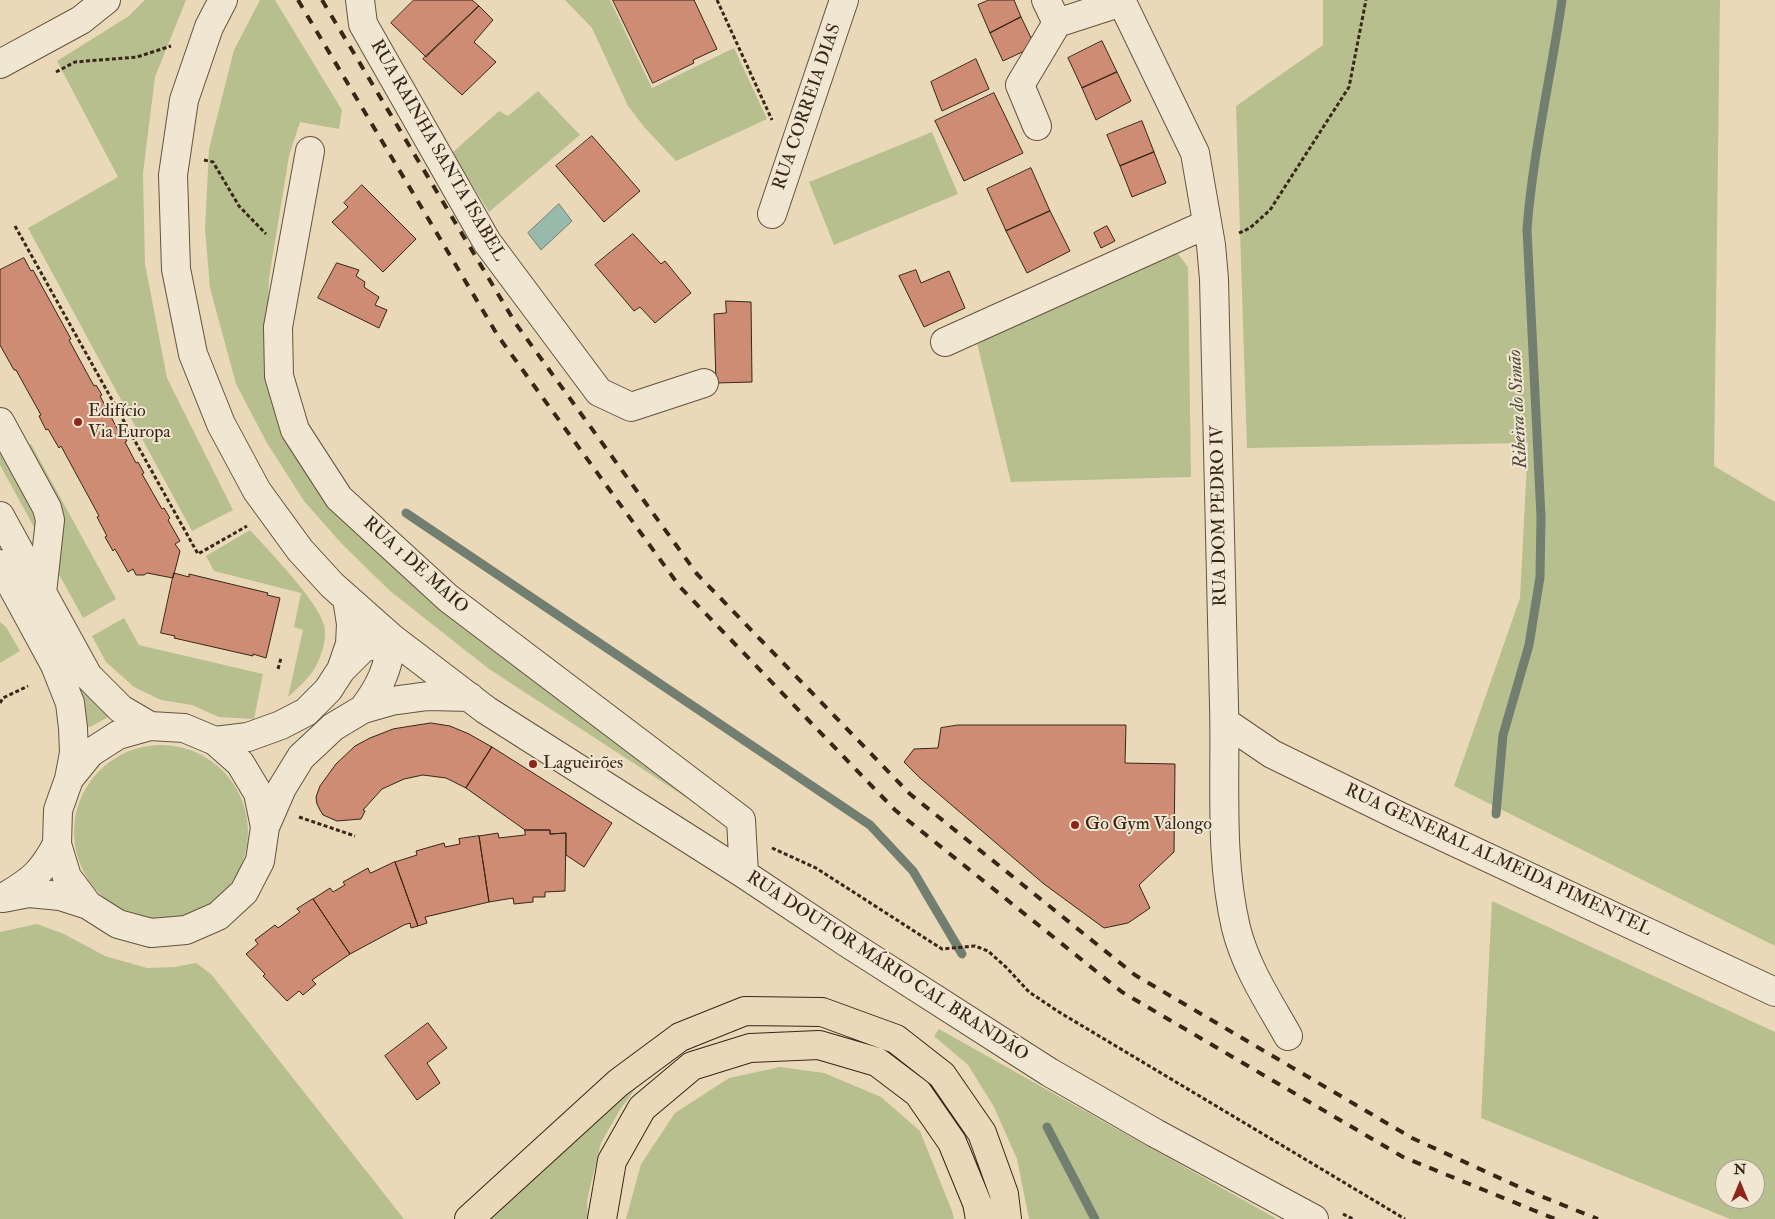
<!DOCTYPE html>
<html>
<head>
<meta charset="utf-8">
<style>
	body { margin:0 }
	#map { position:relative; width:1775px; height:1219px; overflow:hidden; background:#ead9b9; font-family:"IM FELL Double Pica",serif }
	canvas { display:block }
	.north { position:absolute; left:1715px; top:1159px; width:50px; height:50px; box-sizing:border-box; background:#f1e6d2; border:1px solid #a79987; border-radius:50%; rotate:0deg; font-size:14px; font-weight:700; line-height:20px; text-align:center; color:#382617 }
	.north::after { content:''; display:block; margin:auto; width:18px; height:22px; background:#8f2418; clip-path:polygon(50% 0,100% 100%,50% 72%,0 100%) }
</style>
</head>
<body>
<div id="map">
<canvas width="1775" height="1219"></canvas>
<div class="north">N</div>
</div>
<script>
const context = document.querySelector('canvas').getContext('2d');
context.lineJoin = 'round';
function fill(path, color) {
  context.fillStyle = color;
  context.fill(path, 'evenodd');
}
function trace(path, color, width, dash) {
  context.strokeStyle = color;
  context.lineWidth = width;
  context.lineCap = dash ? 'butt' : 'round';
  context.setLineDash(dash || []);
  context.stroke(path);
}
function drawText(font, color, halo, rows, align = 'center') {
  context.font = font + ' "IM FELL Double Pica",serif';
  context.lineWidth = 4;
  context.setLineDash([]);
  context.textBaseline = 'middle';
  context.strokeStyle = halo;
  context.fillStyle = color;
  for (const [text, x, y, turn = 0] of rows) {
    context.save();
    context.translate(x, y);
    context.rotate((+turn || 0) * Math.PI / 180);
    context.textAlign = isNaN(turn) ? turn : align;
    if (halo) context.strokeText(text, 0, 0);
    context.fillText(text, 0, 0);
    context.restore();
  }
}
fill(new Path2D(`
	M145,0H186L155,77L143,173L145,264L167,378L233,510L192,531L28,228L118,177L57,61L129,16Z
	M260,0H275L342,110L339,129L300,122L289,156L269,278L266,364L368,539L441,611L721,815L733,828L489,669L390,591L341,543L304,501L267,443L236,384L210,288L205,229L209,149L234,50Z
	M565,0H610L652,88L734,48L767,119L676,161L645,128L628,106L592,28Z
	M1323,0H1720L1714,466L1775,502V946L1454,786L1520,598L1528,443L1247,448L1236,106L1323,45Z
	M538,91L580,135L489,212L452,153L499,111L508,116Z
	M932,132L958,194L834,245L809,182Z
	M1176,251L1188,267L1191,477L1011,482L977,343Z
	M0,439L40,514L41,540L0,465Z
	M31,444L116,599L83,618L55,567L24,448Z
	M250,530C269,551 317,600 324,625C327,637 323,651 318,662C312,676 299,687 288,697L303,630L294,627L301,593L214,571L206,556Z
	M124,618L139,645L263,674L254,719L219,717L192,705L161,700L134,687L106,662L92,636Z
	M0,622L6,627L20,651L0,663Z
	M65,649L112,715L90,727L85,726Z
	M74 832a87 87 0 1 1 174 0a87 87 0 1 1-174 0Z
	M1492,901L1775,1032V1219H1730L1481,1118ZM1725,1169H1755V1199H1725Z
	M37,924L64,934L105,956L147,968L175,967L196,963L211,974L404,1219H0V932Z
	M939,1029L1277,1219H1029L1017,1159L994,1107L968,1065L934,1036Z
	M780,1067L824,1073L881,1097L920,1131L952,1211L954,1219H626L641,1164L675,1113L729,1078Z
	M643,1079L621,1108L601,1143L587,1200L588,1219H481Z`), '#b8bf8e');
const water = new Path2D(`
	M559,204L572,221L541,250L528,233Z`);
fill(water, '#98baac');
trace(water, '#727f70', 1);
trace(new Path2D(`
	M406,513L870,825L913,871L962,954
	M1496,814L1503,735L1529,645L1540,577L1541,517L1527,229C1533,152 1551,76 1562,0
	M1047,1127L1095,1219`), '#727f70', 9);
const building = new Path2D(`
	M414,0H472L479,6L426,57L391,23Z
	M613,0H694L717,49L693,60L694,63L653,83Z
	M989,0H1014L1021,17L990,33L978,5Z
	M479,6L493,20L474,42L496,62L462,95L423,59Z
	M1021,17L1035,46L1003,61L990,33Z
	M1102,41L1117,72L1082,88L1068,58Z
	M976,59L989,89L942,111L931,82Z
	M1117,72L1131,101L1096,120L1082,88Z
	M994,93L1023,153L964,181L935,121Z
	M1142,121L1154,152L1120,166L1107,135Z
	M592,136L640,191L604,222L556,166Z
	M1154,152L1166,183L1132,197L1120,166Z
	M1031,168L1050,211L1006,231L987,189Z
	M362,185L416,239L383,272L332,222L348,207L344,203Z
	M1050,211L1070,251L1027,273L1006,231Z
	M1107,226L1115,241L1101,248L1094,233Z
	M633,234L661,264L665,261L691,293L655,323L640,307L634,311L595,265Z
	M24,258L31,271L33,270L71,339L69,340L94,386L96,385L102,395L100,396L119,432L121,431L127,441L125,442L136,463L138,462L144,473L142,474L162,509L164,508L170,518L168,520L180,541L175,544L180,551L173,578L147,573L144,575H136L133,569L128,572L115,549L113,551L105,537L107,536L97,517L99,516L61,446L59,448L48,429L46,430L39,416L41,415L16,370H14L0,345V270Z
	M337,263L359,270L356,276L365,282L364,287L379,297L375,305L387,310L379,328L318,298Z
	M916,270L921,283L949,271L965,308L924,327L899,276Z
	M726,301L751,302L752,382L716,383L714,314L726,313Z
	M174,573L189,577V574L268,593L267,595L280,598L266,658L253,654V656L174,638L175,636L161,633Z
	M431,723L450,726L469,734L492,747L466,788L446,778L423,775L404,779L382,789L363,810L365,811L361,819L337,821L323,815L320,810L317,804L316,797L320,786L336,764L355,746L370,738L393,729Z
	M958,725H1126L1125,763L1175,764L1174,852L1139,885L1150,908L1128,923L1104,928L1044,884L920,778L904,762L914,749L938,748L941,728Z
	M492,747L612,823L584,867L566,855V833L550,834V830H525L466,788Z
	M525,830H550V834L566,833L565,891L545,892V897H533V902L514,904L513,898L489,902L479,836L498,833L499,838L525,835Z
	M479,836L489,902L425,917L427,923L418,926L395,862L417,855L416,851L444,843L445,847L460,844L459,839Z
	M395,862L418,926L411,928L410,923L404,925L350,954L313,899L330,888L333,892L345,885L343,882L368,868L370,873Z
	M313,899L350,954L312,980L316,984L303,995L299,991L287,1001L263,976L265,974L246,954L258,944L255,940L275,925L278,928L300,912L297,909Z
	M428,1023L447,1048L427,1063L440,1083L417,1100L385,1056Z`);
fill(building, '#cd8c73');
trace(building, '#382617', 1);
const minor = new Path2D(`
	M223,0L209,27L184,100L173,175L176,269L193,354L221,424L257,491L300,550L332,585L393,639L486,710L744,874L846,942L1049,1072L1155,1133L1314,1219
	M360,0L363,24L487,242L599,392L631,407L704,383
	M1046,0L1057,23L1122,2
	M1121,0L1195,153L1211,245L1214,279C1217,421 1221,563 1224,705C1226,779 1219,856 1236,928C1246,968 1269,1002 1288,1036
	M0,64L81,20L106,0
	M1037,126L1020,85L1057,23
	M310,151L278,327L279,376L295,430L339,498L448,598L741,820L744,874
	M772,214L844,0
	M945,342L1207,224
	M0,422L47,508L50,520L42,593
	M0,516L88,676L121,709L150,726
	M0,564L55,665L70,703L73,728L74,753L69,779
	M341,670L350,644L351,624L347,598
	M363,709C382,684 387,669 393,639
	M1225,722L1272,754L1399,816L1775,992
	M215,741L248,737L281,725L306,712L328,690L341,670L363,648L393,639
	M6,896C33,880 42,872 57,844
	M3,898L29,893L60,896L88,905L118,924L151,933L186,930L218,916L244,892L260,861L265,827L282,788L301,757L333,727L363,709L391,701L428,696L470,697
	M88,905L67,877L57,844L58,810L69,779L90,753L118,735L150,726L184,728L215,741L240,763L258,793L265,827`);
const highway = new Path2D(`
	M469,1219L618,1083L680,1037L745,1011L822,1012L896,1039L942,1075L982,1133L1004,1194L1007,1219
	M602,1219L612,1161L642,1108L692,1066L750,1048L819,1045L877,1062L918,1093L952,1142L977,1203L980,1219`);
trace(minor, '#645340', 30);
trace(highway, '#382617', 30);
trace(new Path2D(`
	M717,0L772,120
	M56,72L75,62L137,57L171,46
	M204,160L213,162L239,206L266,234
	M15,226L198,554L247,526
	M1239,233L1250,228L1270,210L1349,87L1366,0
	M278,669L281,658
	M0,703L3,698L28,686
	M299,817L355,836
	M772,848L816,868L942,949L975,946L988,951L1007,968L1029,992L1059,1012L1405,1219
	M1343,1214L1353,1219`), '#382617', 3, [4, 2.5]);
trace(minor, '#f1e6d2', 28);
trace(highway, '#ead9b9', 28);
trace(new Path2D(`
	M298,0L498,336L680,587L895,810L1122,992L1403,1157L1555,1219
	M322,0L516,324L697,574L910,794L1135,975L1412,1138L1528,1191L1598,1219`), '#382617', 4, [9, 9]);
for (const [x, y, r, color] of [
	[78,422,5,"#8f2418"],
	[533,764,5,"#8f2418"],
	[1075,825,5,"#8f2418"]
]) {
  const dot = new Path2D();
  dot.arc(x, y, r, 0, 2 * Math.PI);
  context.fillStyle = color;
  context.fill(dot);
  trace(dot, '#f1e6d2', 2);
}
drawText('18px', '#382617', '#f1e6d2', [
	["RUA CORREIA DIAS",808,107,-71],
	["RUA RAINHA SANTA ISABEL",437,151,60],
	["RUA DOM PEDRO IV",1220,516,-91],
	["RUA 1 DE MAIO",415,566,42],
	["RUA GENERAL ALMEIDA PIMENTEL",1498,861,25],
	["RUA DOUTOR MÁRIO CAL BRANDÃO",887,967,33]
]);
drawText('18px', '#382617', '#f1e6d2', [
	["Edifício",88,412],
	["Via Europa",88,433],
	["Lagueirões",543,764],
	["Go Gym Valongo",1085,825]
], 'left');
drawText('italic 19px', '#504b3c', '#f1e6d2', [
	["Ribeira do Simão",1519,409,-93]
]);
</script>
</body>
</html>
